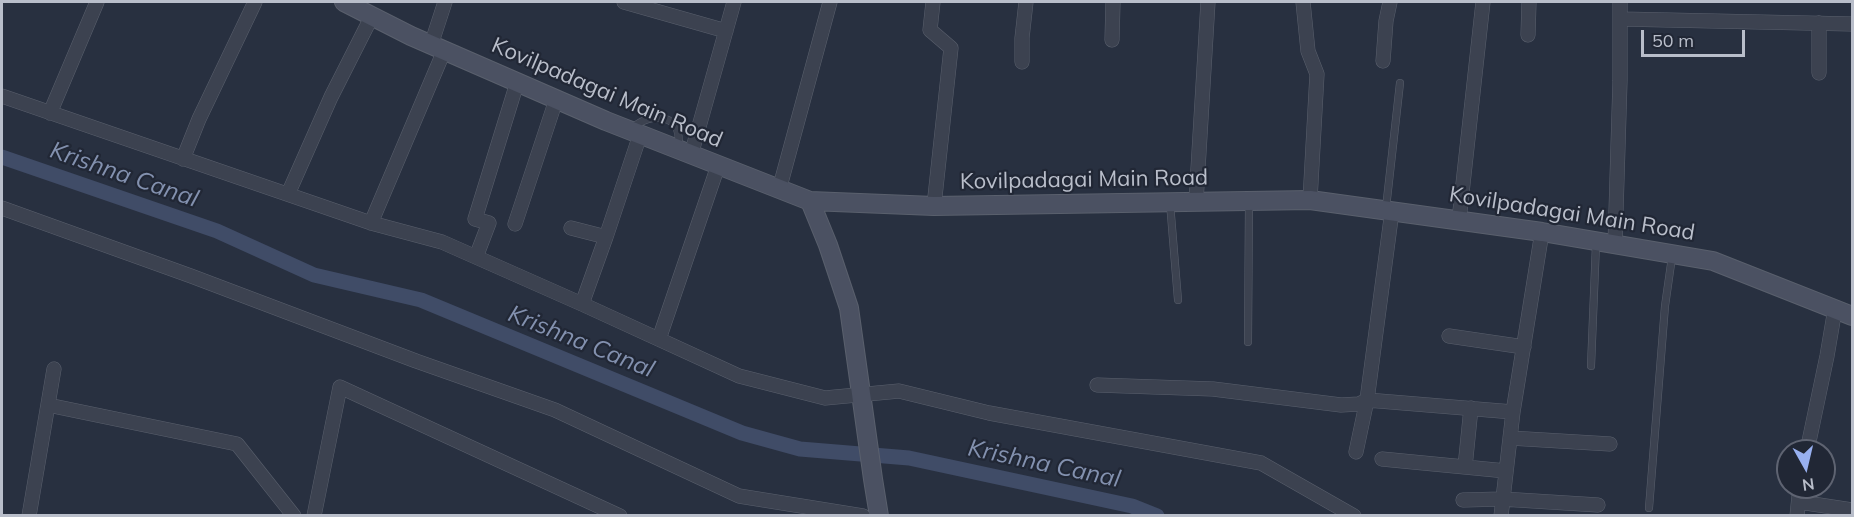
<!DOCTYPE html>
<html>
<head>
<meta charset="utf-8">
<style>
	body { margin:0 }
	#map { position:relative; width:1854px; height:517px; overflow:hidden; background:#283040; font-family:Mulish,sans-serif }
	canvas { display:block }
	.frame { position:absolute; inset:0; border:3px solid #b9beca; pointer-events:none }
	.north { position:absolute; left:1776px; top:439px; width:60px; height:60px; box-sizing:border-box; background:#212735; border:2px solid #5e6371; border-radius:50%; rotate:172deg; font-size:16px; font-weight:700; line-height:24px; text-align:center; color:#b9beca }
	.north::after { content:''; display:block; margin:auto; width:21px; height:27px; background:#98b0f0; clip-path:polygon(50% 0,100% 100%,50% 72%,0 100%) }
	.scale { position:absolute; left:1641px; top:30px; width:104px; height:27px; box-sizing:border-box; border:3px solid #b9beca; border-top:0; padding-left:8px; font-size:18px; line-height:21px; white-space:nowrap; color:#b9beca; -webkit-text-stroke:4px #212735; paint-order:stroke }
</style>
</head>
<body>
<div id="map">
<canvas width="1854" height="517"></canvas>
<div class="frame"></div>
<div class="north">N</div>
<div class="scale">50 m</div>
</div>
<script>
const context = document.querySelector('canvas').getContext('2d');
context.lineJoin = 'round';
function trace(path, color, width, dash) {
  context.strokeStyle = color;
  context.lineWidth = width;
  context.lineCap = dash ? 'butt' : 'round';
  context.setLineDash(dash || []);
  context.stroke(path);
}
function drawText(font, color, halo, rows, align = 'center') {
  context.font = font + ' Mulish,sans-serif';
  context.lineWidth = 4.5;
  context.setLineDash([]);
  context.textBaseline = 'middle';
  context.strokeStyle = halo;
  context.fillStyle = color;
  for (const [text, x, y, turn = 0] of rows) {
    context.save();
    context.translate(x, y);
    context.rotate((+turn || 0) * Math.PI / 180);
    context.textAlign = isNaN(turn) ? turn : align;
    if (halo) context.strokeText(text, 0, 0);
    context.fillText(text, 0, 0);
    context.restore();
  }
}
trace(new Path2D(`
	M2,157L217,231L314,275L421,300L742,433L800,449L909,458L1132,506L1157,516`), '#404c67', 15);
const lane = new Path2D(`
	M631,129C652,110 684,114 678,148
	M1170,203L1178,300
	M1386,208L1400,83
	M1248,342L1249,201
	M1591,366L1596,244
	M1649,508L1665,306L1672,257`);
const street = new Path2D(`
	M624,2L726,31
	M933,2L930,30L951,48L934,206
	M1303,2L1308,51L1317,74L1310,200
	M1621,19L1852,24
	M1528,35L1529,2
	M1112,40L1113,2
	M431,45L445,2
	M1383,61L1386,21L1390,2
	M1022,62V38L1026,2
	M1819,73V23
	M2,96L371,223L442,242L582,304L739,376L825,398L899,391L989,413L1261,463L1354,516
	M50,113L97,2
	M691,155L734,2
	M183,159L199,119L255,2
	M779,190L830,2
	M288,194L331,97L372,16
	M1196,202L1208,2
	M2,208L191,276L416,361L555,410L739,496L863,516
	M1459,220L1483,2
	M371,223L444,51
	M515,224L556,100
	M571,228L606,237L640,135
	M1615,244L1620,81V2
	M476,257L489,223L475,219L517,83
	M582,304L606,237
	M1449,336L1524,347
	M659,339L718,166
	M1097,385L1213,389L1341,405L1359,404L1367,400L1513,412
	M48,405L237,444L294,516
	M1510,438L1610,444
	M1807,451L1827,356L1835,309
	M1356,452L1367,400L1392,211
	M1382,459L1506,471
	M1465,467L1471,408
	M1800,487L1799,496L1806,503L1852,510
	M1463,500L1502,499L1598,505
	M29,516L54,369
	M314,516L340,387L620,516
	M1501,516L1513,412L1542,232
	M1797,516L1799,496`);
const secondary = new Path2D(`
	M344,2L411,36L606,121L810,201L934,206L1310,200L1542,232L1713,261L1852,316
	M810,201L828,245L849,308L873,479L879,516`);
trace(lane, '#5a606d', 8);
trace(street, '#5a606d', 15);
trace(secondary, '#5a606d', 20);
trace(lane, '#3c4250', 7);
trace(street, '#3c4250', 14);
trace(secondary, '#4b5162', 18);
drawText('22px', '#b9beca', '#212735', [
	["Kovilpadagai Main Road",607,93,23],
	["Kovilpadagai Main Road",1084,180,-1],
	["Kovilpadagai Main Road",1572,214,9]
]);
drawText('italic 24px', '#8391af', '#212735', [
	["Krishna Canal",124,175,19],
	["Krishna Canal",581,342,22],
	["Krishna Canal",1044,464,12]
]);
</script>
</body>
</html>
